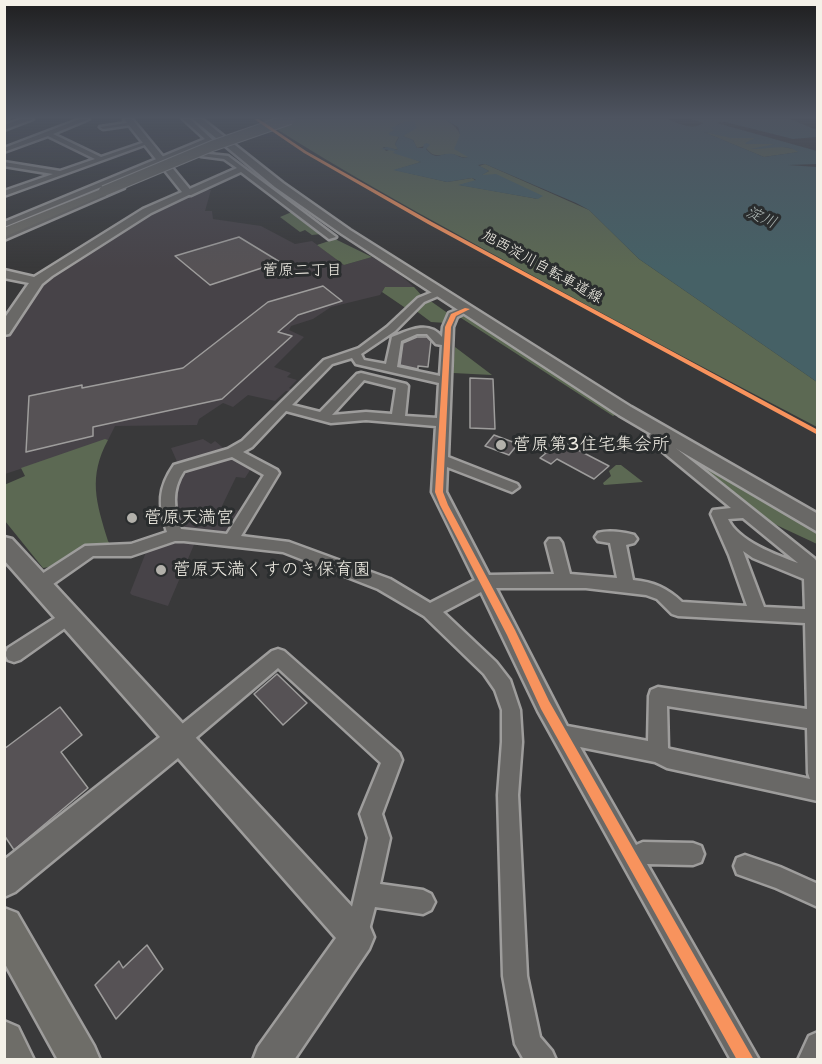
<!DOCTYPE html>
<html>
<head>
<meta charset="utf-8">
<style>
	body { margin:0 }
	#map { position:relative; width:822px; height:1064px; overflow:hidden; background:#39393a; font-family:"Shantell Sans",sans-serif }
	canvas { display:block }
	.frame { position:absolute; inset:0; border:6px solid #f4f1e8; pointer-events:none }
</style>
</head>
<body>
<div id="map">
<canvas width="822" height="1064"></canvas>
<div class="frame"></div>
</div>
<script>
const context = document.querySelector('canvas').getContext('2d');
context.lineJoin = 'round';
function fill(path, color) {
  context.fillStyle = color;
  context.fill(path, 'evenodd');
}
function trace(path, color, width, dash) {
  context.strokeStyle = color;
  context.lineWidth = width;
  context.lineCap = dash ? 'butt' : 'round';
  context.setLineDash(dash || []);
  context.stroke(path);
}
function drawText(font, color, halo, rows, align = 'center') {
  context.font = font + ' "Shantell Sans","Klee One",sans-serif';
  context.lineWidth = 6;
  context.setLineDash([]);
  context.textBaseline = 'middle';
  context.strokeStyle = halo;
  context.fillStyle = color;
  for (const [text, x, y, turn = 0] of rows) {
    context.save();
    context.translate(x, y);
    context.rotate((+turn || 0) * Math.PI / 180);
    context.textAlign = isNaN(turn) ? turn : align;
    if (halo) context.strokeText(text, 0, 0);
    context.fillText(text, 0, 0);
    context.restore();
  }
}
fill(new Path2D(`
	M203,190H211L205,211H212L213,219L261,226L295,244L312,241L344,265L372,257L391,267L414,287H385L380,295L331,307L313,319L291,326L289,330L304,337L274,367L291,373L287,377L297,380L289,388L293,390L291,392L286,391L275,401L248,395L233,407L223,403L199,419L197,425L115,426L108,440L5,474L4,342L42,283L153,213Z
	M203,439L211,444L215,441L227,451L179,466L171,448Z
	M229,454L252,467L245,478L236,477L222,506L243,512L226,537L180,531L171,487L181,469Z
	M171,539L196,540L168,606L132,595L130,593L148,547Z`), '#474348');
fill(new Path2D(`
	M261,119H444C462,128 461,139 469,157C461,159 457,154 450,154C437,155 432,158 425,146L417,148L413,140L402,136L412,130L400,123L395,128L392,135L399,136L395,144L399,150L383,147L386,151L392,149L421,162L395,170L447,182L472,178L476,181L460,185L538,199L481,175L489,171L479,166L485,164L589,210L639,259L817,382V427C715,374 614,320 513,265C428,218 342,172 261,119Z
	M703,132L754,138L777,144L772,145L795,149L799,152L764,157Z
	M294,211L322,233L321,234L312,235L305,230L300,232L280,217Z
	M335,239L372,257L344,265L317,245Z
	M385,287H414L423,297L407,309L382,292Z
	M424,300L432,302L449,314L446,323L431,322L415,310Z
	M458,316L470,317L619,413L613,416Z
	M455,347L492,375L453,373Z
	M105,439L108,440C88,477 96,502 108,541L111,546C78,540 72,566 43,568L5,521L4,485L25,476L21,468Z
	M685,455L813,530L817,533V544L755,515Z
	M616,465H621L643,482L604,485L603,483L611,476L609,471Z`), '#5c6953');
fill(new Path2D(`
	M444,119H667C679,123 692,131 703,123L690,119H790L817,130V137L793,139L725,122L717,123L817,151V164L788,165L817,167V382L639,259L589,210L576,203L485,164L478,165L489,171L482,175L496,174L543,196L538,199L458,185L476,180L472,178L447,182L393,170L421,162L393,153L395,151L381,149L387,147L398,150L395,144L399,137L389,135V133L394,130L391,128L404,122L414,120L417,128L403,136L413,140L417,148H423L424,144L427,143L430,145L426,149C437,162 440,152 453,154C460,156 461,159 468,157L454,149L460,135L458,127ZM704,132L731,138H755L745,143L746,144H775L750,149C764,150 787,143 798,152L764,157Z`), '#466166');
const building = new Path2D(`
	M239,237L280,262L210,285L175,256Z
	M323,286L342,301L298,315L278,332L292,336L222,399L93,427V436L26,452L29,396L82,385V388L183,368L268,302Z
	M417,337H427L431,341L428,367L418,366V369L400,365L403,343Z
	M470,378L493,379L495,429L470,428Z
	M494,435L518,444L509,455L485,446Z
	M553,437L609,466L594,479L557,459L551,464L540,458L546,453L538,449Z
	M277,674L307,703L283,725L254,694Z
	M60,707L82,735L61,752L88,788L14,850L4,835V749Z
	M147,945L163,969L116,1019L95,985L119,961L123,968Z`);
fill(building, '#565255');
trace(building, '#9e9d9c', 1.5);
const street = new Path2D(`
	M4,119H8L4,121Z
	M80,119H89L53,134L101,157L145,142L150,143L4,196V191L53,174L4,166V162L60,171L95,159L48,136L4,152V148Z
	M183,119H190L218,145V147H214L208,143L4,227V222L205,139Z
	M133,122L131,125L103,129L100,127Z
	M199,153L228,156L336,237L329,239L241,172L191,195H185V191L237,168L224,159L201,156Z
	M117,186L124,188L4,240V235Z
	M440,289L445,292L443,294L424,302L395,331L361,354L364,360L386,364L392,337C409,330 429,320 442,337L443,327L449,313L467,306L472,309L457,317L453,327L448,457L517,484L519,487L512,492L447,467L446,492L489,575L554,574L546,543L549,539H559L562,543L570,574L617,578L610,543L598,541L595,537L598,533C608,530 624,532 634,535L637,539L634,543L626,545L633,580C654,582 667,588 682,602L747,606L729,555L711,514L713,510L731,508L651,442L649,435L660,428L666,432L662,437L815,559L818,564V801L667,768L655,762L580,747L636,845L643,842L693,843L701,846L704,854L701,862L693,865L647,864L759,1060H731L538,711L481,592L443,612L496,662L510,680L520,710L522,742L518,795L527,976L540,1037L552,1051L556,1060H524L515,1044L503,976L498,795L502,742V710L495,690L484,674L424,616L378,589L283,552L184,541H175L131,556H93L46,589L40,591L34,589L32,584L34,579L85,546L131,544L167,532C158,505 158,488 174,465L228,449L242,441L324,360L359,348L387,327L418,298ZM417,334H427L436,344L442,345L440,376L397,367L401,341ZM352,358L356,364L439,383L437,418L405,416L408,386L406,384L361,373L357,374L320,412L292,405L332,364ZM364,380L396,388L392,414L366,412L332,415ZM286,411L331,423L366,420L436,426L432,492L475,580L430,603L390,579L289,542L241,536L279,473L277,470L243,452L252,447ZM232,457L264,475L227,534L181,529C174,508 171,491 184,471ZM743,518L798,563C776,555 738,541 728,519ZM743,551L753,558L804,579L805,609L764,607ZM496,588H586L646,595L657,599L672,614L678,616L805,623L807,709L658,687L651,690L649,696L648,741L567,726ZM667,706L807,728L808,773L810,779L670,749L668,748Z
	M69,609L75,611L77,616L75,621L20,660L14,662L8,660L5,654L8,648Z
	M278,649L284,651L399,753L402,760L382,814L390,838L380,884L423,890L431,894L435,902L431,910L423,914L375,907L365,945L357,949L349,945L345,937L368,838L360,814L381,763L278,668L185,747L178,750L171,747L168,740L171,733L272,651Z
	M745,855L780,867L818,884V907L776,888L737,874L734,866L737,858Z
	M818,1032V1060H798L809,1036Z`);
const secondary = new Path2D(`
	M21,119H33L4,130V125Z
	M124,119H132L193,193L151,213L52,276L42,284L9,334L4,335V319L29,283L4,278V270L34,277L143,209L182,192Z
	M193,119H202L283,183L350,230L631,407L818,514V532L619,415L342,234L275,187Z
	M4,537L12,539L369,925L374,937L369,949L294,1060H253L258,1047L336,938L178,758L15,892L4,897V860L160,737L4,560Z`);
const primary = new Path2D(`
	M104,188L110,191L108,193L4,237V228Z
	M4,908L17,913L94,1046L100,1060H58L4,962Z
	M4,1021L18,1027L34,1060H4Z`);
trace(street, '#9e9d9c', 5);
trace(secondary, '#9e9d9c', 5);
trace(primary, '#9e9d9c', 5);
fill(street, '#696866');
fill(secondary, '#696866');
fill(primary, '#6e6d68');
const primaryBridge = new Path2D(`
	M104,191L212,146L290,119`);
trace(primaryBridge, '#9e9d9c', 12, []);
trace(primaryBridge, '#6e6d68', 10);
fill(new Path2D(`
	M254,119H259L306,151L432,222L818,430V435L428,224L304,153Z
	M465,308L470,309L456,316L451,327L443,492L448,505L515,630L549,701L754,1060H737L541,709L507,635L440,505L435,492L445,327L451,314Z`), '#f8935d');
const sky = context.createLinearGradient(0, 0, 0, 268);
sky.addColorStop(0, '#1f1f20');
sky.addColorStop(0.44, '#4e5460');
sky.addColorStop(1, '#4e546000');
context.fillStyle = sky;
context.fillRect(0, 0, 822, 268);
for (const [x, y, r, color] of [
	[501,445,6,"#b3b1ab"],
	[132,518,6,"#b3b1ab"],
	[161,570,6,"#b3b1ab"]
]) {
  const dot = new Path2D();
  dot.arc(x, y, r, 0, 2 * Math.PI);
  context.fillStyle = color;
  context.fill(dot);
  trace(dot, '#2a2d2e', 2);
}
drawText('15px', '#f4f1e8', '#2a2d2e', [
	["旭西淀川自転車道線",542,267,29]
]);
drawText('italic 16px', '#afb9b6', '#2a2d2e', [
	["淀川",761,218,24]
]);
drawText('16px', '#f4f1e8', '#2a2d2e', [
	["菅原二丁目",302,271]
]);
drawText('18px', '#f4f1e8', '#2a2d2e', [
	["菅原第3住宅集会所",513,445],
	["菅原天満宮",144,518],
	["菅原天満くすのき保育園",173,570]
], 'left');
</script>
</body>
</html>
